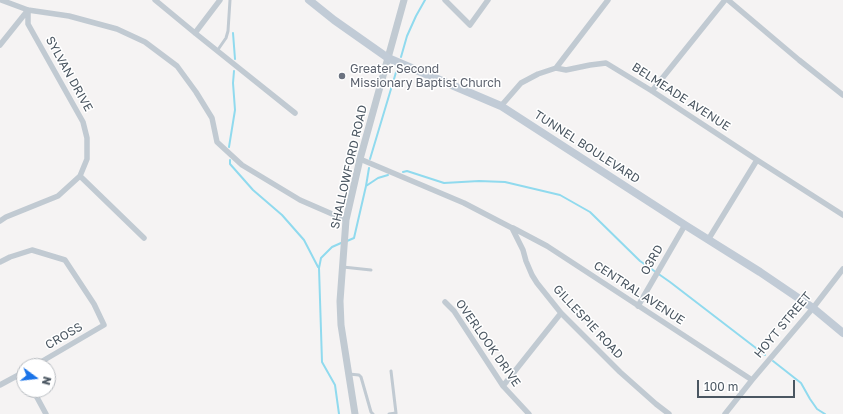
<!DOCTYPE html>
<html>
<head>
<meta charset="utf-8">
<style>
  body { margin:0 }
  #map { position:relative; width:843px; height:414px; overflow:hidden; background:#f5f3f3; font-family:"Golos Text",sans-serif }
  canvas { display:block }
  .north { position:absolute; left:16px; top:358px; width:40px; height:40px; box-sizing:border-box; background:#fff; border:1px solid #b7bbc0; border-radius:50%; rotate:105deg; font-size:11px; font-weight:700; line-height:16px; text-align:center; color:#4a5661 }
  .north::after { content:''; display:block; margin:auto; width:14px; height:18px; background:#1a73e8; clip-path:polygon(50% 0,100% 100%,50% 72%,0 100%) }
  .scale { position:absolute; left:697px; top:380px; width:98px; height:18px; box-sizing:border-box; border:2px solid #4a5661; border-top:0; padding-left:5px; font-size:12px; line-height:14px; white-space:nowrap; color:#4a5661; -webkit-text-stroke:3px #fff; paint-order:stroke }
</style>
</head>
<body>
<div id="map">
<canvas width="843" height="414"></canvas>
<div class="north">N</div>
<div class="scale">100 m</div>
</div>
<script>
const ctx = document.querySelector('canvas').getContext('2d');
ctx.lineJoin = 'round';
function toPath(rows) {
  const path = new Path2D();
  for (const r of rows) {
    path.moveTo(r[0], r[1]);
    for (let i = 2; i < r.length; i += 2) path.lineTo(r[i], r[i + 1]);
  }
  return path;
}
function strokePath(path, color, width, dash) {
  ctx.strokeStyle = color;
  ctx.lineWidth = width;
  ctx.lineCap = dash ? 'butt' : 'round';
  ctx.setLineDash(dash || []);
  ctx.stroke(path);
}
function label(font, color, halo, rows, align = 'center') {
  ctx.font = font + ' "Golos Text",sans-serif';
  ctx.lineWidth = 3;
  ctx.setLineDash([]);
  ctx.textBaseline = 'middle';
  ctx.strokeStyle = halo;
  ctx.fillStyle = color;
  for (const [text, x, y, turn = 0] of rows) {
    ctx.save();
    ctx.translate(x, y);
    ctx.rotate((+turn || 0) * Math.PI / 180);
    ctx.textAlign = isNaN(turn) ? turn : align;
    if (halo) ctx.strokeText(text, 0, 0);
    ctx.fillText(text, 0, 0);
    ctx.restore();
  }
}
const stream = toPath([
  [233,33,235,59],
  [401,57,407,36,416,16,425,0],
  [229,147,235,110,233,83,234,71],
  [370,159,397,69],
  [230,160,230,164,253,190,282,215,304,240,318,267],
  [403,172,407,171,444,183,479,181,505,182,560,195,590,212,640,261,670,282,765,355],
  [366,186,378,178,388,175],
  [347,241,354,238,366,186,369,168],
  [773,361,801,383,810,399,817,409,825,414],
  [339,414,335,385,322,362,319,268,321,258,332,247,341,243]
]);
const service = toPath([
  [217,51,226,38,228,31,230,0],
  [343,267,371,270],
  [391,371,396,413],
  [349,374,359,375,361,377,371,412,373,414],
  [389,414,396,413,396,414]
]);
const minor = toPath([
  [1,0,28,10,69,16,117,29,145,42,177,66,196,92,212,118,217,142,242,165,300,200,346,220],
  [155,0,195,33,295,113],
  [445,0,470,25,488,0],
  [728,0,799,60,843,95],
  [195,33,220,0],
  [0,45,28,10],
  [556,68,608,0],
  [652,91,725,0],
  [501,106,521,83,538,74,556,68,566,70,590,65,606,63,652,91,757,160,843,215],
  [360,159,464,203,512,228,523,250,526,261,532,275,537,283,561,313,620,372,656,404,669,414],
  [80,176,144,238],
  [0,221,6,217,58,196,80,176,87,159,87,138,83,122,28,24,28,10],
  [513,228,547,246,752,380],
  [708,240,757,160],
  [0,262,10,257,32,250,65,260,94,304,104,325,34,366],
  [445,302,454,311,503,386,529,414],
  [638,306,685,225],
  [0,385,24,372],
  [503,386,561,313],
  [33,390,46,414],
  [725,414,752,380,813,308,843,269]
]);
const tertiary = toPath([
  [355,414,341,325,340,301,346,220,360,159,404,0]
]);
const secondary = toPath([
  [309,0,334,20,388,58,501,106,685,225,760,272,813,308,843,333]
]);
const markers = [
  [342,76,4,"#6b7280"]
];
const worshipNames = [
  ["Greater Second",350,69],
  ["Missionary Baptist Church",350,83]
];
const streetNames = [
  ["SYLVAN DRIVE",69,74,61],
  ["BELMEADE AVENUE",681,97,33],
  ["TUNNEL BOULEVARD",587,147,33],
  ["SHALLOWFORD ROAD",349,167,-77],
  ["O3RD",652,260,-60],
  ["CENTRAL AVENUE",639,293,33],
  ["GILLESPIE ROAD",588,322,47],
  ["HOYT STREET",783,325,-50],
  ["CROSS",64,336,-30],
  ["OVERLOOK DRIVE",488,343,55]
];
strokePath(stream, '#90daee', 2);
strokePath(service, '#c1cad2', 3);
strokePath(minor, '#c1cad2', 5.5);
strokePath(tertiary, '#c1cad2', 7);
strokePath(secondary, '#c1cbd6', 8);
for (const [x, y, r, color] of markers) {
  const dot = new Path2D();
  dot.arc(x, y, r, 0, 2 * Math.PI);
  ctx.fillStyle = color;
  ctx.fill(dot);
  strokePath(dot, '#fff', 1.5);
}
label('12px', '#5b616d', '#fff', worshipNames, 'left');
label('12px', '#4a5661', '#fff', streetNames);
</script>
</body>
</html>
